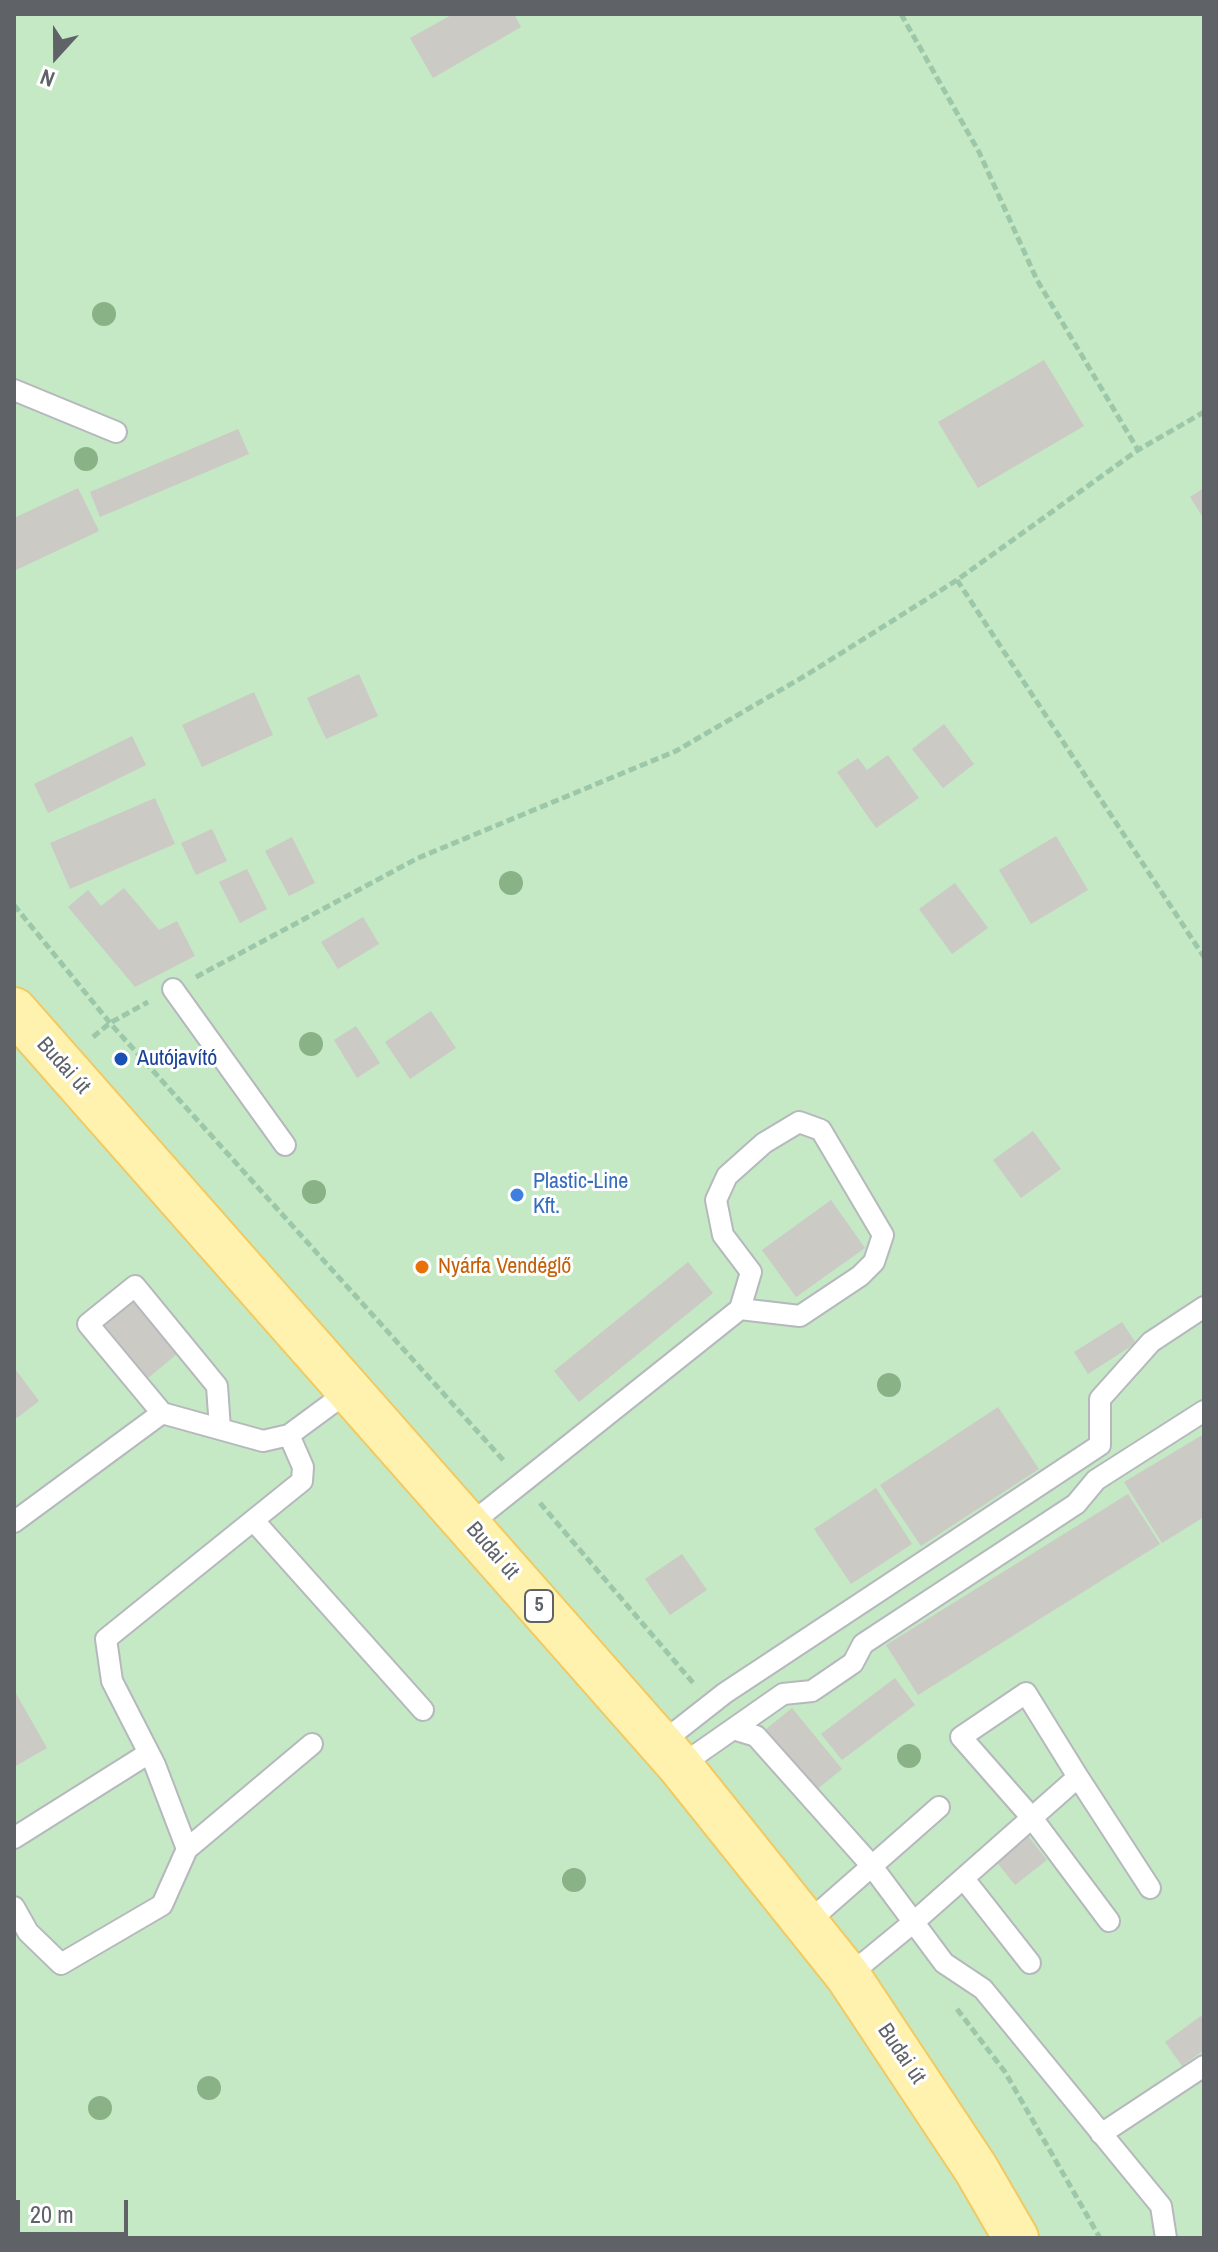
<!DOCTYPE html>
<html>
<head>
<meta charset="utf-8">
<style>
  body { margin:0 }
  #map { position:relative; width:1218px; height:2252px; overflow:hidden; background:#f1efe8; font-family:"Archivo Narrow",sans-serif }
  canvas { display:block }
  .frame { position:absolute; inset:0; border:16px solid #5f6368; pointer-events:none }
  .north { position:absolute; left:16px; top:16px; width:80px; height:80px; -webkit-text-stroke:6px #fff; paint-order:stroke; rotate:201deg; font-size:22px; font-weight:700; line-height:32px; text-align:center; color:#5f6368 }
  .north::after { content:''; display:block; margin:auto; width:28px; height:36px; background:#5f6368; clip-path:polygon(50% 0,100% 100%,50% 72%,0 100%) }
  .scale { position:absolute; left:16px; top:2200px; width:112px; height:36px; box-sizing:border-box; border:4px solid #5f6368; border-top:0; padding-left:10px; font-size:24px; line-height:28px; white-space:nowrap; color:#5f6368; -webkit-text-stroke:6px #fff; paint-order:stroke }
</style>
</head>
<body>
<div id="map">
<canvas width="1218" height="2252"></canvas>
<div class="frame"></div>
<div class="north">N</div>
<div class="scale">20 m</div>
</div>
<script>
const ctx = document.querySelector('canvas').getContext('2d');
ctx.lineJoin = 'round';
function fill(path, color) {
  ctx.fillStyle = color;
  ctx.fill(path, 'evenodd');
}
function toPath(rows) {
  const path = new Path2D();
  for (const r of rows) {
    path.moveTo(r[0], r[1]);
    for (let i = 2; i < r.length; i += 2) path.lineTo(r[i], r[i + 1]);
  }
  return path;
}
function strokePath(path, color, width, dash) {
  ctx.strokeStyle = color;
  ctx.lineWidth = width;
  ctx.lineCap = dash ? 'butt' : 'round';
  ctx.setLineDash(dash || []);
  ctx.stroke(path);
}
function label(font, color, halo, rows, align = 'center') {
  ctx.font = font + ' "Archivo Narrow",sans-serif';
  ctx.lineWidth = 6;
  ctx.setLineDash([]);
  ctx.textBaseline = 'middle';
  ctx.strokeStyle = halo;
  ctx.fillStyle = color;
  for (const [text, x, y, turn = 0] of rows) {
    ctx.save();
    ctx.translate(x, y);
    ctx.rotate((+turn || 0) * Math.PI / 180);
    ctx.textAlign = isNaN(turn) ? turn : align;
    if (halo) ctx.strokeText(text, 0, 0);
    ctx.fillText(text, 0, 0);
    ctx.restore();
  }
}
const green = toPath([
  [14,14,1204,14,1204,2238,14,2238]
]);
const building = toPath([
  [453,14,514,14,521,27,433,78,410,38],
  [1044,360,1084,426,978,488,938,422],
  [238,429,249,454,100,517,90,492],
  [78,488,99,531,14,571,14,518],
  [1204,488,1204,519,1190,497],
  [359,674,378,716,326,739,307,698],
  [254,692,273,735,202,767,182,725],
  [944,724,974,764,943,788,912,749],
  [132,736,146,765,48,813,34,784],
  [888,755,919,798,876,828,837,772,858,758,867,770],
  [155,798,175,844,70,889,50,843],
  [212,829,227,861,196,875,181,843],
  [1056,836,1088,890,1031,924,999,870],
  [292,837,315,883,289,896,265,851],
  [247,869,267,909,240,923,219,882],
  [955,883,988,928,952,954,919,909],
  [124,888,159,930,177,921,195,956,135,987,68,907,88,890,101,906],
  [363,917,379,944,338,969,321,942],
  [431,1011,456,1048,410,1079,385,1042],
  [356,1026,380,1063,357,1078,334,1040],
  [1033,1131,1061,1169,1021,1198,993,1160],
  [831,1200,865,1248,796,1297,762,1250],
  [688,1262,713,1293,579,1402,554,1371],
  [133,1298,178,1353,148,1378,103,1323],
  [1122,1322,1136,1343,1088,1374,1074,1352],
  [16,1370,39,1401,17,1418,14,1414],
  [998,1407,1039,1469,921,1546,880,1485],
  [1204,1434,1204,1517,1162,1543,1124,1482],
  [876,1488,912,1544,851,1584,814,1529],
  [1128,1494,1160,1544,918,1695,886,1645],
  [682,1554,707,1590,670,1615,645,1579],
  [895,1678,915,1705,842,1760,821,1734],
  [14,1690,47,1748,14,1767],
  [792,1708,842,1769,815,1791,765,1730],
  [1028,1836,1047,1860,1015,1885,996,1861],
  [1201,2016,1204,2020,1204,2050,1182,2066,1165,2042]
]);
const path = toPath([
  [901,14,979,152,1037,280,1138,450],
  [957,580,1204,957],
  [14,905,110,1023,505,1462],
  [196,977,418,858,676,751,808,674,957,580,1138,450,1204,412],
  [93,1037,110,1023,148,1002],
  [540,1503,694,1684],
  [957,2009,1005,2072,1100,2238]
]);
const lane = toPath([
  [14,390,116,432],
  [173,989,285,1145],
  [162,1413,88,1324,135,1286,217,1386,220,1429],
  [254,1521,423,1710],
  [14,1522,162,1413,263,1441,289,1435,350,1390],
  [469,1525,740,1309,751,1272,723,1235,716,1200,727,1176,764,1143,799,1122,821,1130,883,1235,874,1262,860,1276,800,1316,740,1309],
  [733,1729,756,1736,871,1865,944,1963,983,1989,1161,2206,1166,2238],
  [660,1744,725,1693,1100,1445,1100,1399,1151,1342,1204,1307],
  [680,1766,783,1694,812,1691,853,1663,863,1644,1076,1504,1096,1480,1204,1411],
  [1078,1777,1026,1693,961,1737,1032,1818,1109,1921],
  [14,1838,149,1753],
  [187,1849,312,1744],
  [964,1879,1030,1963],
  [14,1907,28,1932,61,1964,162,1905,187,1849,155,1765,112,1681,106,1639,302,1481,303,1467,289,1435],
  [807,1923,939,1807],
  [848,1976,915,1921,1078,1777,1150,1888],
  [1101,2134,1204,2066]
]);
const primary = toPath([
  [14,1010,680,1766,848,1976,976,2169,1016,2238]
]);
const trees = [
  [104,314],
  [86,459],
  [511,883],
  [311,1044],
  [314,1192],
  [889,1385],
  [909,1756],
  [574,1880],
  [209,2088],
  [100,2108]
];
const markers = [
  [121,1059,8,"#1a4fb4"],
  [517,1195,8,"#3f7fe0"],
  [422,1267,8,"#e8710a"]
];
const shields = [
  [539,1606,28]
];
const shieldNames = [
  ["5",539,1606]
];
const transitNames = [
  ["Autójavító",137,1059]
];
const streetNames = [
  ["Budai út",63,1066,48],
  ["Budai út",492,1551,49],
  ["Budai út",901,2054,56]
];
const shopNames = [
  ["Plastic-Line",533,1182],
  ["Kft.",533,1207]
];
const foodNames = [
  ["Nyárfa Vendéglő",438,1267]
];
fill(green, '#c5e8c5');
fill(building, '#cccac5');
strokePath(lane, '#b5b8bc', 24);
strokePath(primary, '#f2c960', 48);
strokePath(path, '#9cc7a9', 5, [8, 4]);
strokePath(lane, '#fff', 20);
strokePath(primary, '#fff2af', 44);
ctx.fillStyle = '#89b387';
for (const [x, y] of trees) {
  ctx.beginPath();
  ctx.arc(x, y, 12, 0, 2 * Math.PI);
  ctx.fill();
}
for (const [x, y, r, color] of markers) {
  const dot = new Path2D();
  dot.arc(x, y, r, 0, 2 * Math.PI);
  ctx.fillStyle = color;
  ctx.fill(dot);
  strokePath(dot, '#fff', 3);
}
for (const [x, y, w] of shields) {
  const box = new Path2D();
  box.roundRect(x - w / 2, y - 16, w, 32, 6);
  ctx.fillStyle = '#fff';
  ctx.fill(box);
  strokePath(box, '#5f6368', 2);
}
label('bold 20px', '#5f6368', null, shieldNames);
label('22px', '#164399', '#fff', transitNames, 'left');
label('22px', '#5f6368', '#fff', streetNames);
label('22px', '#366cbe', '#fff', shopNames, 'left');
label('22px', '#c56008', '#fff', foodNames, 'left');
</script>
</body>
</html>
